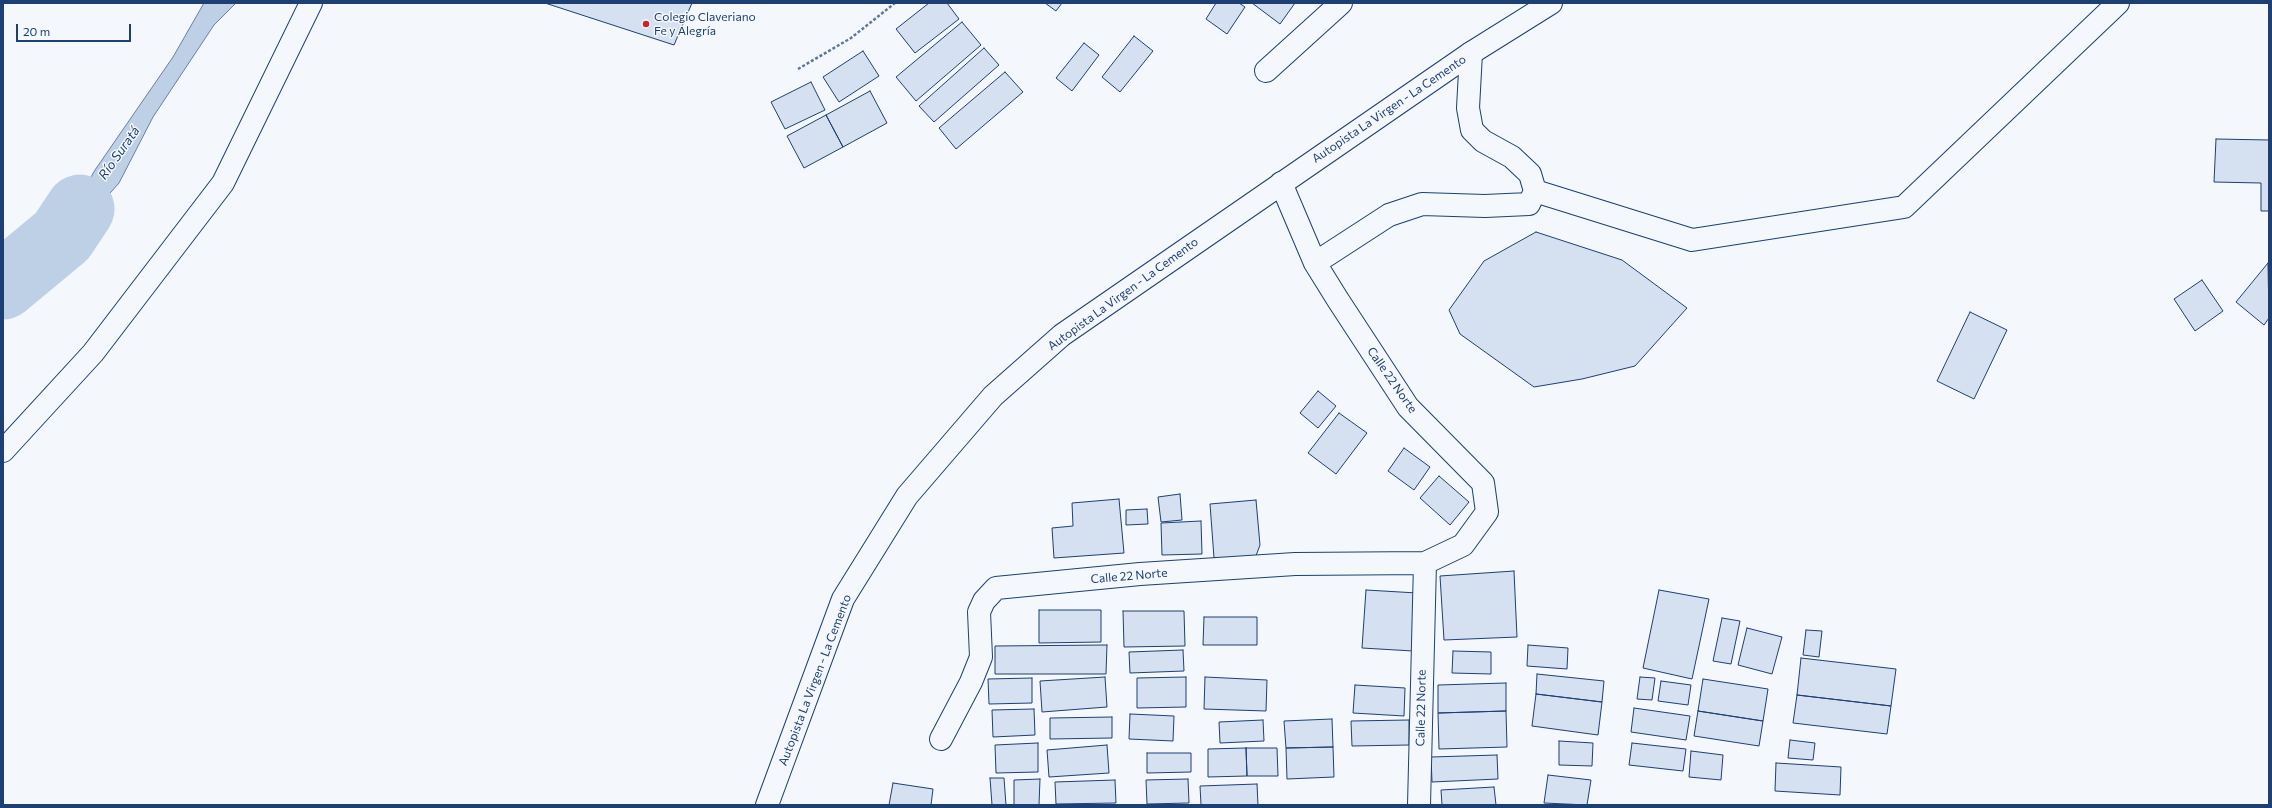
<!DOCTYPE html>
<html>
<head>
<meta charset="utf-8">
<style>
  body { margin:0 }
  #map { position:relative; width:2272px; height:808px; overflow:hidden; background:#f4f7fb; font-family:Commissioner,sans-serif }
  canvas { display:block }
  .frame { position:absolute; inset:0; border:4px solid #1d3f73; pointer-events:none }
  .scale { position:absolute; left:16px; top:24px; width:115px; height:18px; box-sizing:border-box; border:2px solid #1d3f73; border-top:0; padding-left:5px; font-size:12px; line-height:14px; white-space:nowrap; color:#1d3f73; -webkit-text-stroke:3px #f4f7fb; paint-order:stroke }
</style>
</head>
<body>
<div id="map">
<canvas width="2272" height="808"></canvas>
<div class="frame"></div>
<div class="scale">20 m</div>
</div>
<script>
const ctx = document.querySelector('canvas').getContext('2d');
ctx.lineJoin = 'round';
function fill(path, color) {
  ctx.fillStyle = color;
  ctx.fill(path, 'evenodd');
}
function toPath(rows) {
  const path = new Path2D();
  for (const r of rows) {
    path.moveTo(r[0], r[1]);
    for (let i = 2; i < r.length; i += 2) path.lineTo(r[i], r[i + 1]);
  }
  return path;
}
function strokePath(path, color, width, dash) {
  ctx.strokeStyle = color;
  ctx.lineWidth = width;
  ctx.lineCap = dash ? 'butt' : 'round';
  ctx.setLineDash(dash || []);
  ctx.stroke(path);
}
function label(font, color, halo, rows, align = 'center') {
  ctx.font = font + ' Commissioner,sans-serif';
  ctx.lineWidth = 3;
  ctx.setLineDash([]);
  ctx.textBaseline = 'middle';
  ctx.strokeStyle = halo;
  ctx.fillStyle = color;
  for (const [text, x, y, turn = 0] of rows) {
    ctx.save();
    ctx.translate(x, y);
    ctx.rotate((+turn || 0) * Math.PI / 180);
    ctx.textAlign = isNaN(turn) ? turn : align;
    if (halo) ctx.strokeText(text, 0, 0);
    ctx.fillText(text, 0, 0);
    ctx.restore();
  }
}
const water = toPath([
  [204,3,236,3,214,25,153,117,119,183,65,244,3,283,3,244,52,240,71,212,95,170,173,57,204,3]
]);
const river = toPath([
  [3,285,62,236,80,209]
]);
const building = toPath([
  [545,3,692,3,674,45,545,3],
  [929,3,947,3,959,19,915,53,896,29,929,3],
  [1045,3,1062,3,1056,11,1045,3],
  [1216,3,1239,3,1245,7,1227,34,1206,19,1216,3],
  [1252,3,1295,3,1280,24,1252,3],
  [962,22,981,45,916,101,896,77,962,22],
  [1134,36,1153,51,1120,92,1102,77,1134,36],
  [1084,43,1099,55,1072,91,1056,78,1084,43],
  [984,48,999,65,934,122,919,106,984,48],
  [863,51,879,76,839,102,823,77,863,51],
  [1005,72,1023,92,956,149,939,128,1005,72],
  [811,82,825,110,785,129,771,102,811,82],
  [870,91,887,123,843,147,826,115,870,91],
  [826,115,843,147,804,168,787,136,826,115],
  [2216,139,2269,140,2269,211,2261,211,2261,183,2214,182,2216,139],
  [1536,232,1622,260,1687,308,1635,366,1582,379,1534,387,1460,334,1449,310,1484,261,1536,232],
  [2268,263,2269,318,2264,325,2236,302,2268,263],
  [2202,280,2223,311,2195,331,2174,299,2202,280],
  [1970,312,2007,330,1974,399,1937,381,1970,312],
  [1318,391,1336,406,1318,428,1300,413,1318,391],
  [1339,413,1367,433,1336,474,1308,453,1339,413],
  [1404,448,1430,467,1414,490,1388,471,1404,448],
  [1439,476,1469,502,1450,525,1420,498,1439,476],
  [1180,494,1182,520,1161,522,1158,497,1180,494],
  [1119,499,1124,553,1054,558,1052,528,1073,526,1072,503,1119,499],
  [1256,500,1260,545,1254,561,1214,558,1210,504,1256,500],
  [1147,509,1148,524,1126,525,1126,510,1147,509],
  [1201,521,1202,554,1162,555,1161,523,1201,521],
  [1514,571,1517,637,1444,640,1440,576,1514,571],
  [1366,590,1417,593,1413,651,1362,648,1366,590],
  [1659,590,1709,599,1692,679,1643,668,1659,590],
  [1039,610,1101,610,1101,642,1039,643,1039,610],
  [1123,611,1184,611,1185,646,1124,647,1123,611],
  [1204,617,1257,617,1257,645,1203,645,1204,617],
  [1722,618,1740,621,1731,664,1713,661,1722,618],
  [1747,628,1782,637,1772,674,1738,665,1747,628],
  [1806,630,1822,631,1819,657,1803,655,1806,630],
  [1107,645,1106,674,995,674,995,646,1107,645],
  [1528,645,1568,648,1567,669,1527,666,1528,645],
  [1183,650,1184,671,1130,673,1129,652,1183,650],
  [1453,651,1491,652,1491,674,1452,673,1453,651],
  [1801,658,1896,669,1891,706,1797,695,1801,658],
  [1537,674,1604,681,1602,702,1536,694,1537,674],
  [1105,677,1107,707,1042,712,1040,681,1105,677],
  [1186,677,1186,707,1137,708,1137,678,1186,677],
  [1205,677,1267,680,1266,711,1204,709,1205,677],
  [1640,677,1655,678,1652,700,1637,699,1640,677],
  [1032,678,1032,703,989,704,988,679,1032,678],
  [1703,679,1768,689,1763,721,1698,711,1703,679],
  [1661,681,1691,685,1688,705,1658,701,1661,681],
  [1506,683,1506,711,1438,713,1438,685,1506,683],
  [1355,685,1405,688,1404,716,1353,713,1355,685],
  [1536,694,1602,702,1598,735,1532,726,1536,694],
  [1797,695,1891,706,1887,734,1793,723,1797,695],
  [1634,708,1690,716,1686,740,1631,732,1634,708],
  [1034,709,1035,735,993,737,992,710,1034,709],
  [1506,711,1507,747,1439,749,1438,713,1506,711],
  [1698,711,1763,721,1759,746,1694,736,1698,711],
  [1130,714,1174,716,1173,741,1129,739,1130,714],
  [1112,717,1112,738,1050,739,1050,718,1112,717],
  [1332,719,1333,747,1286,748,1284,721,1332,719],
  [1263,720,1264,741,1220,743,1219,722,1263,720],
  [1409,720,1409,745,1352,746,1351,721,1409,720],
  [1790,740,1815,743,1813,760,1788,758,1790,740],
  [1559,741,1593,743,1592,766,1559,765,1559,741],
  [1038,743,1038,772,996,773,995,745,1038,743],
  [1632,743,1686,749,1683,771,1629,765,1632,743],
  [1107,745,1109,773,1049,777,1047,750,1107,745],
  [1333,747,1334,777,1287,779,1286,748,1333,747],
  [1246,748,1277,748,1278,776,1247,776,1246,748],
  [1246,748,1247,776,1208,777,1208,749,1246,748],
  [1691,751,1723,755,1721,780,1689,777,1691,751],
  [1147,753,1191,753,1191,772,1147,773,1147,753],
  [1497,755,1498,779,1432,782,1431,757,1497,755],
  [1776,763,1841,767,1840,795,1775,791,1776,763],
  [1548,775,1591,780,1587,805,1544,803,1548,775],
  [990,778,1004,778,1006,805,992,805,990,778],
  [1040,779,1039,805,1014,805,1014,780,1040,779],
  [1188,779,1189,803,1147,804,1146,780,1188,779],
  [1115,780,1116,803,1056,804,1055,782,1115,780],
  [893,783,933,789,931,805,889,805,893,783],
  [1257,784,1258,805,1201,805,1200,786,1257,784],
  [1494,787,1496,805,1442,805,1441,790,1494,787]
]);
const path = toPath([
  [798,69,851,38,895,3]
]);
const minor = toPath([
  [1266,71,1341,3],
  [1535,191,1692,240,1904,207,2118,3],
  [1315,263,1389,215,1422,204,1485,206,1529,204,1535,191,1530,174,1512,157,1483,141,1472,130,1468,108,1471,53],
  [3,451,93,353,223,183,311,3],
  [941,739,971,682,981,657,979,612,984,601,996,588,1140,574,1295,564,1425,563,1463,545,1487,512,1483,483,1408,407,1338,300,1315,263,1281,183],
  [1419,805,1425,563]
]);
const major = toPath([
  [767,805,843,599,907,496,993,396,1062,335,1471,53,1551,3]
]);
const markers = [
  [646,24,4,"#c62828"]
];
const poiNames = [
  ["Colegio Claveriano",654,17],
  ["Fe y Alegría",654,31]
];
const streetNames = [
  ["Autopista La Virgen - La Cemento",1389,109,-34],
  ["Autopista La Virgen - La Cemento",1123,294,-36],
  ["Calle 22 Norte",1392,380,55],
  ["Calle 22 Norte",1129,576,-5],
  ["Autopista La Virgen - La Cemento",815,680,-69],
  ["Calle 22 Norte",1421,708,-89]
];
const waterNames = [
  ["Río Suratá",119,153,-55]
];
fill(water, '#bed0e5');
strokePath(water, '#687fa3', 1);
strokePath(river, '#bed0e5', 69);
fill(building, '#d5e0f0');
strokePath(building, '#1d3f73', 1);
strokePath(minor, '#1d3f73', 24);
strokePath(major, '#1d3f73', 24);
strokePath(path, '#5e769c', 2.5, [3, 2]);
strokePath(minor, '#f4f7fb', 22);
strokePath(major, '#f4f7fb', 22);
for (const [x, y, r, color] of markers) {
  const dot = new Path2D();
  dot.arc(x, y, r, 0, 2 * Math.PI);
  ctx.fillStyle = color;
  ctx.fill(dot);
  strokePath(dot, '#f4f7fb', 1.5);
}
label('12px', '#1d3f73', '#f4f7fb', poiNames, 'left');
label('12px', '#1d3f73', '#f4f7fb', streetNames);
label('italic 13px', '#1d3f73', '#f4f7fb', waterNames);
</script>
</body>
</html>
